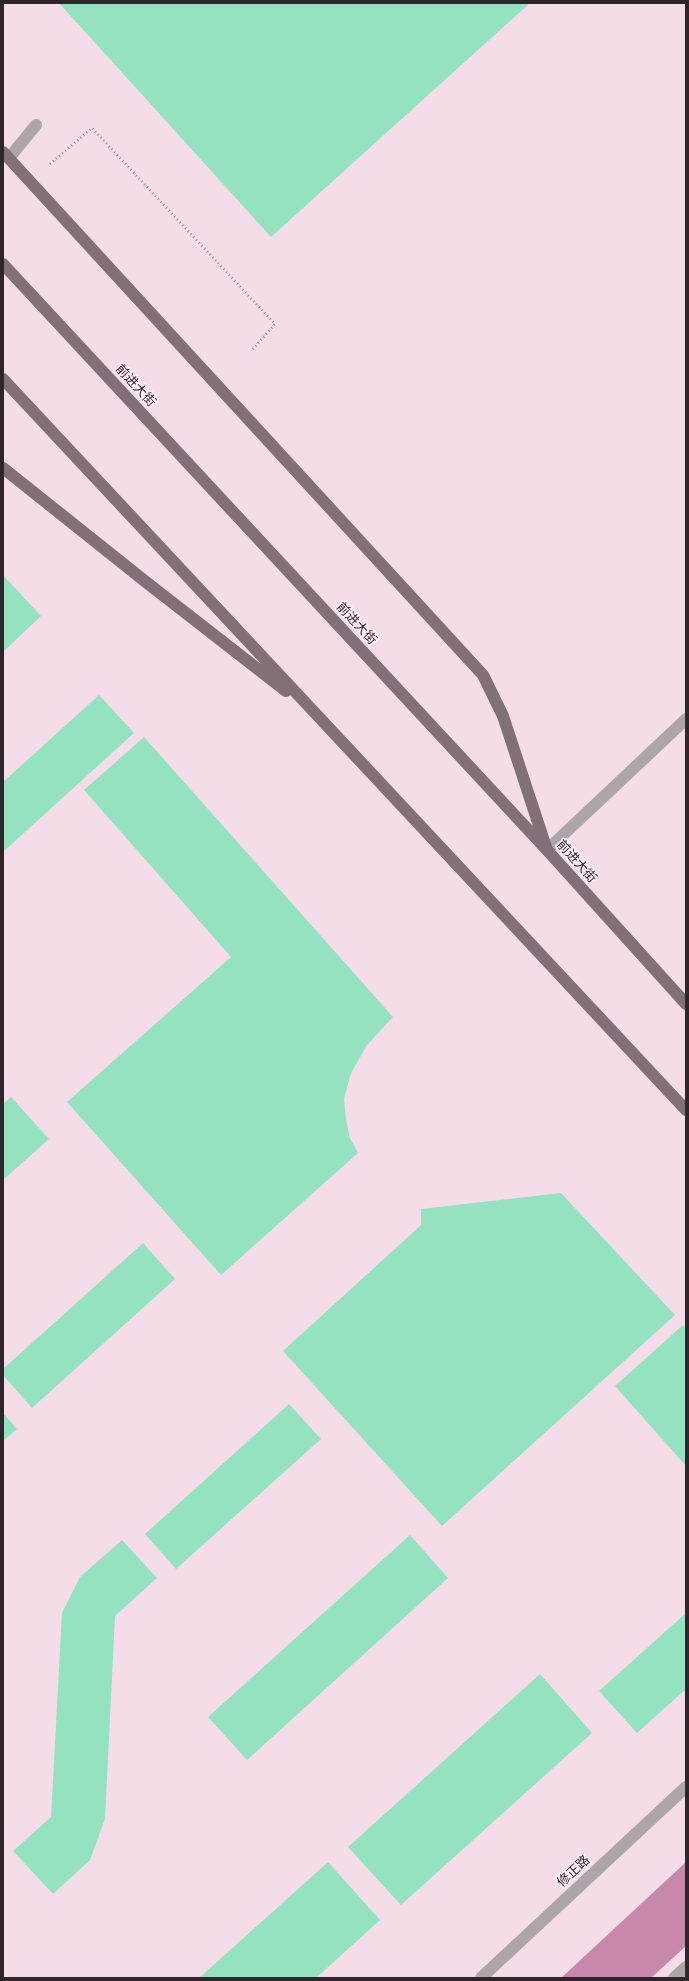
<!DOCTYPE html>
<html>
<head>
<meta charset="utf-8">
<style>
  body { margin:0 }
  #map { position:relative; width:689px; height:1981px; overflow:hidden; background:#f4dde9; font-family:"Nunito Sans",sans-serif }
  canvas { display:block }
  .frame { position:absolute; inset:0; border:4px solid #2e262a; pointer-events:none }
</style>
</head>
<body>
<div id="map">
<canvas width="689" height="1981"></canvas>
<div class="frame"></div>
</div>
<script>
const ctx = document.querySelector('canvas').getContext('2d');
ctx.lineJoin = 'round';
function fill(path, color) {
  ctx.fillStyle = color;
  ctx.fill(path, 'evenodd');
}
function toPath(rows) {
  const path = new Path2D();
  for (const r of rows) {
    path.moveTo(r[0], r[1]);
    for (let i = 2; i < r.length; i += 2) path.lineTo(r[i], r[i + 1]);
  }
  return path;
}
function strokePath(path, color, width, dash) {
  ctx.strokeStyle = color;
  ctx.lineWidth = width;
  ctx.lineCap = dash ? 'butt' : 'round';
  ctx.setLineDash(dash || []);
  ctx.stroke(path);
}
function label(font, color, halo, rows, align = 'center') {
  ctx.font = font + ' "Nunito Sans","Noto Sans SC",sans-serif';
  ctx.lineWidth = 3.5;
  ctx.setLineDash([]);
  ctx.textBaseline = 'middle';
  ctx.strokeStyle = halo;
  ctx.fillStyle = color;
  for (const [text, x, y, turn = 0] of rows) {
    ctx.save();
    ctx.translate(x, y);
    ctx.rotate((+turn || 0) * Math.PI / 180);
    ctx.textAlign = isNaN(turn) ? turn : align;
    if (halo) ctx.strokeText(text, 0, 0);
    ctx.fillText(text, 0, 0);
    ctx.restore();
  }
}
const forest = toPath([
  [686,1862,686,1946,651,1978,561,1978]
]);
const building = toPath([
  [59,3,530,3,271,237],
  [3,575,41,616,3,652],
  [99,695,134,733,3,852,3,782],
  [144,737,393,1017,367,1045,351,1073,344,1099,346,1120,350,1138,358,1153,221,1275,67,1102,231,957,84,790],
  [11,1097,49,1139,3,1180,3,1104],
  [561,1193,675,1315,442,1526,283,1351,421,1225,421,1209],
  [143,1243,175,1279,32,1408,3,1375,3,1369],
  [683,1325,686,1328,686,1466,615,1386],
  [289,1404,321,1439,176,1569,145,1534],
  [3,1413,17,1429,3,1441],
  [410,1535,448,1578,247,1760,208,1717],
  [122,1540,157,1578,115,1616,105,1819,90,1860,53,1894,13,1851,51,1817,62,1613,80,1577],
  [686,1613,686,1689,637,1733,599,1691],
  [540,1674,592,1733,401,1905,348,1847],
  [328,1862,380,1920,316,1978,199,1978]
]);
const path = toPath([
  [50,164,92,128,275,324,251,351]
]);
const minor = toPath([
  [9,158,36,125],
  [547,850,686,719],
  [481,1978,686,1787],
  [674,1978,686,1967]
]);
const major = toPath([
  [3,152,483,675,503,716,546,847],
  [3,264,547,850,686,1004],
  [3,379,686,1110],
  [3,468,146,582,286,691]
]);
const streetNames = [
  ["前进大街",135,386,47],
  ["前进大街",356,624,47],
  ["前进大街",576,862,48],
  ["修正路",574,1872,-43]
];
fill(forest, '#c788ab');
fill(building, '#95e2c0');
strokePath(path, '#93838b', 2.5, [1, 3]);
strokePath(minor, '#aea5aa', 12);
strokePath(major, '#817079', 12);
label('13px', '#2e262a', '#feecf5', streetNames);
</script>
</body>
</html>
